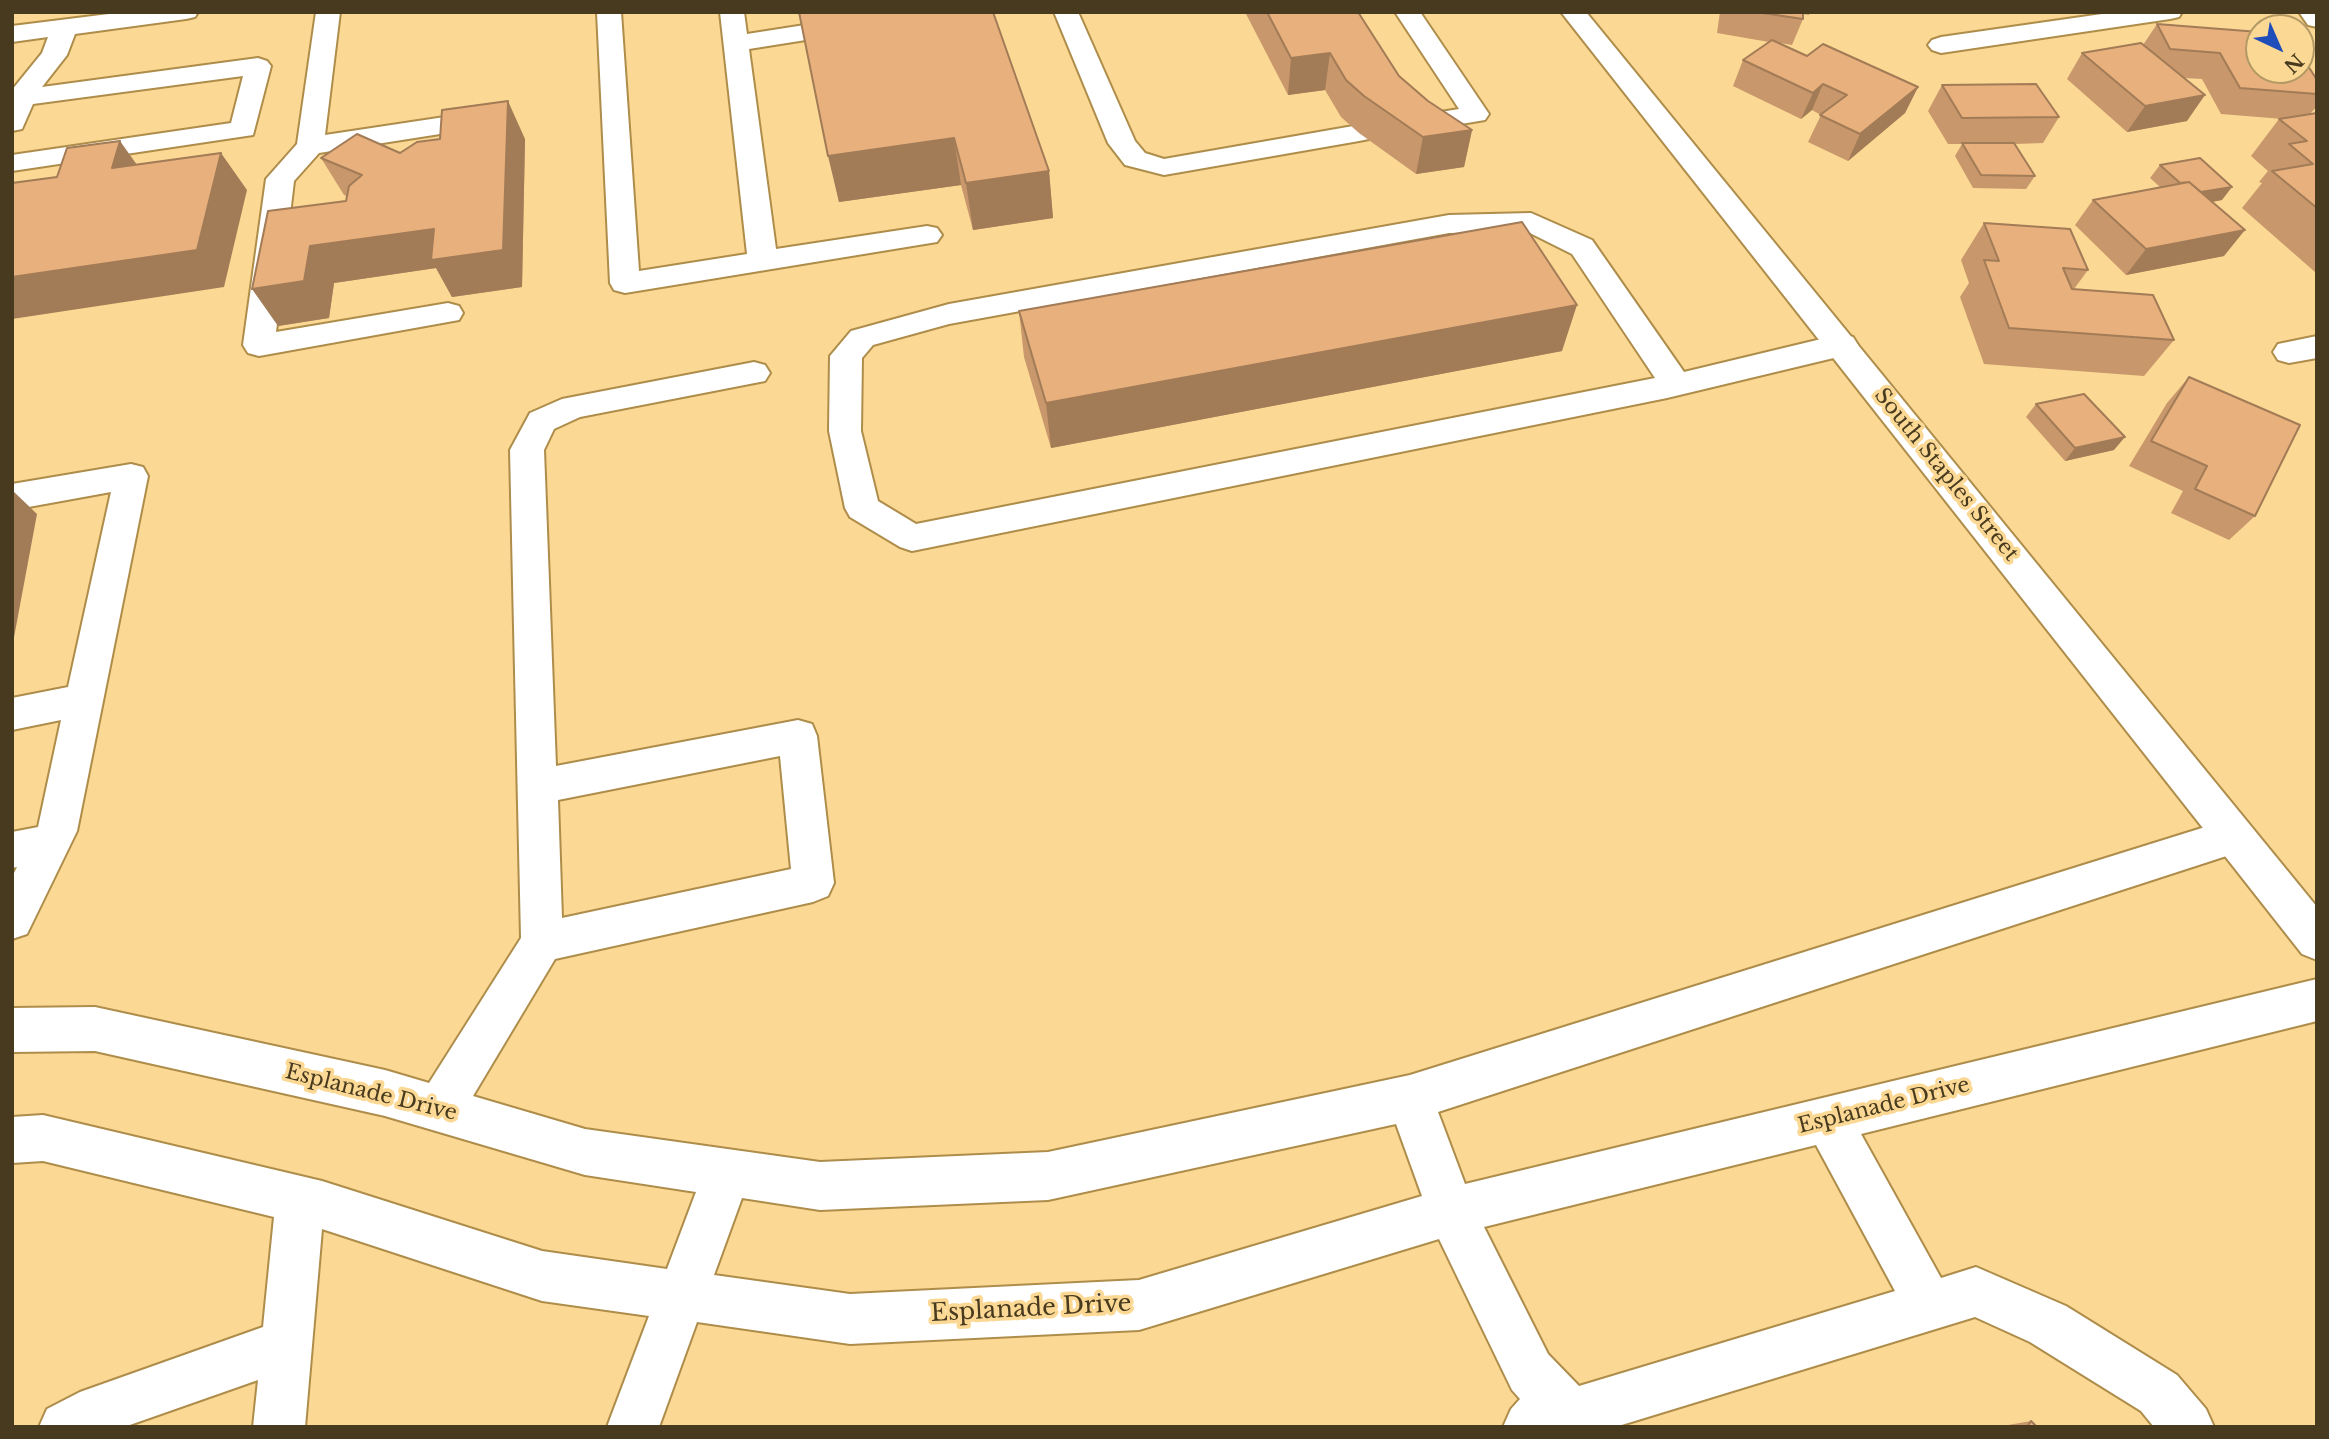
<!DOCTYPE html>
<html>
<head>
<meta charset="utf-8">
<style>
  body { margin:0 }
  #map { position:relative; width:2329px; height:1439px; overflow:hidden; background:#fbd894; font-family:"Libre Baskerville",serif }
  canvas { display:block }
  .frame { position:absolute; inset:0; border:14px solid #483a1e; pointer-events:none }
  .north { position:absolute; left:2245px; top:14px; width:70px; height:70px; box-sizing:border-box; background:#fbd894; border:2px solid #b39965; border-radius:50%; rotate:136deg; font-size:19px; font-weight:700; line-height:28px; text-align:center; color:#483a1e }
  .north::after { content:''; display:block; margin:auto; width:24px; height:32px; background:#1f4dba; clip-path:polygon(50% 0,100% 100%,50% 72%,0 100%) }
</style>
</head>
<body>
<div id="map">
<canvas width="2329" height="1439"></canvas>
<div class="frame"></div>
<div class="north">N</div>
</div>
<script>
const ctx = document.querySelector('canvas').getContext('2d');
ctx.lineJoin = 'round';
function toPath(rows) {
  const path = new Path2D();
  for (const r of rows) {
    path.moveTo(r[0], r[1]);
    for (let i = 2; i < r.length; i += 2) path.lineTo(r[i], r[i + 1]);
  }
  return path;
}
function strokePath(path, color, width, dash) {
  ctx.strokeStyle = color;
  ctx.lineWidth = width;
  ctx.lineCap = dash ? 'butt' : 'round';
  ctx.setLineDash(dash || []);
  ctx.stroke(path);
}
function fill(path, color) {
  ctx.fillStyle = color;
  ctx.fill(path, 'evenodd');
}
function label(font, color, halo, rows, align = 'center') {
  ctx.font = font + ' "Libre Baskerville",serif';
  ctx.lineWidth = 7;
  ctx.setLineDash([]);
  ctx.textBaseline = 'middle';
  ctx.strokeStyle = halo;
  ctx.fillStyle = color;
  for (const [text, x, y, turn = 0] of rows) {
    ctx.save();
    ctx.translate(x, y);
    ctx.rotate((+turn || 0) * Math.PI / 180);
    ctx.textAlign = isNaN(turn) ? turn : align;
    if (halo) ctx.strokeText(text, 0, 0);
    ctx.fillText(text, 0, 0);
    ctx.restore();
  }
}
const minor = toPath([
  [125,12,198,12,195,17,186,19,75,34,67,55,42,87,258,58,267,61,271,66,253,135,12,171,12,155,231,123,243,76,33,104,22,129,12,131,12,90,42,53,48,37,12,42,12,26,125,12],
  [316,12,340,12,325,135,491,110,500,112,504,118,500,124,491,126,319,153,294,181,276,332,448,303,459,306,463,313,459,320,259,356,248,353,243,345,266,179,297,144,316,12],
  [597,12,621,12,639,271,747,254,720,12,744,12,747,34,888,12,950,12,947,17,938,19,749,49,776,249,927,226,937,228,942,235,937,242,625,293,614,290,610,283,597,12],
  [1054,12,1078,12,1135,141,1145,153,1164,159,1359,125,1369,127,1373,133,1369,139,1359,141,1164,175,1125,165,1108,143,1054,12],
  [1395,12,1420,12,1489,114,1485,120,1407,133,1397,131,1394,125,1397,119,1459,109,1395,12],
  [2116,12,2182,12,2179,17,2170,19,1941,53,1932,50,1928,45,1932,40,1941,37,2116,12],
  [2299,12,2317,12,2317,27,2308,25,2299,12],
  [1531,213,1592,240,1684,372,1842,334,1853,337,1858,345,1853,353,1842,356,1667,398,912,551,900,547,850,517,845,508,829,431,830,356,851,331,949,304,1449,215,1531,213],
  [1526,231,1572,254,1655,378,916,524,878,501,861,431,862,358,873,345,949,324,1449,233,1526,231],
  [2317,336,2317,358,2289,363,2278,360,2273,352,2278,344,2317,336],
  [754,362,765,365,770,373,765,381,580,417,554,429,544,450,556,766,798,720,812,724,817,736,834,883,828,896,813,902,555,959,473,1096,585,1129,820,1162,1048,1152,1410,1075,2234,818,2248,823,2254,836,2248,849,1438,1112,1465,1184,2317,979,2317,1021,1861,1134,1941,1278,1976,1267,2066,1306,2177,1375,2206,1409,2214,1427,2154,1427,2141,1411,2030,1342,1975,1317,1615,1427,1503,1427,1511,1409,1520,1399,1512,1390,1439,1239,1139,1330,850,1344,697,1322,659,1427,607,1427,649,1316,542,1301,322,1229,305,1427,253,1427,258,1380,124,1427,39,1427,47,1409,80,1392,263,1327,274,1217,43,1161,12,1163,12,1117,43,1115,322,1181,542,1251,667,1269,696,1192,585,1175,385,1116,95,1051,12,1052,12,1008,95,1007,385,1070,429,1083,521,938,510,450,530,413,562,399,754,362],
  [780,756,791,869,562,918,558,800,780,756],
  [1396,1124,1422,1196,1139,1280,850,1294,714,1275,742,1198,820,1210,1048,1200,1396,1124],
  [1816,1145,1895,1291,1579,1386,1548,1354,1484,1227,1816,1145],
  [131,464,143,467,148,476,77,831,27,934,12,939,12,877,17,867,12,868,12,832,38,827,61,720,12,730,12,698,68,687,111,492,12,510,12,484,131,464]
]);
const major = toPath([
  [1561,12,1586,12,2317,907,2317,960,2302,954,1561,12]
]);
const wall = toPath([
  [799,12,1049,171,1053,218,973,230,961,185,839,202],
  [1245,12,1358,12,1399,76,1428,101,1472,130,1464,167,1416,174,1359,133,1341,117,1325,90,1288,95],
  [1720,12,1810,12,1809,15,1803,14,1803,19,1792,45,1780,43,1807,56,1918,87,1905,113,1848,161,1808,142,1821,115,1812,110,1801,119,1733,86,1743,60,1769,42,1717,33],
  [2157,24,2317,80,2317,106,2310,114,2317,113,2317,271,2315,272,2242,208,2262,183,2259,182,2268,171,2251,156,2279,119,2283,119,2221,114,2202,79,2184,78,2187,121,2127,132,2067,79,2082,53,2143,45],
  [1942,85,2059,117,2043,143,2015,144,2035,176,2026,189,1973,188,1955,156,1962,144,1948,144,1928,111],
  [525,139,522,287,452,297,436,268,334,283,329,318,278,326,346,201,347,196,344,195,321,158,400,153],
  [2160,165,2222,200,2212,202,2224,256,2126,275,2075,225,2093,200,2160,187,2150,178],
  [1984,223,2088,270,2074,289,2174,340,2144,376,1984,364,1960,297,1969,283,1961,260],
  [1019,311,1562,351,1051,448,1024,357],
  [2189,377,2255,516,2229,540,2171,513,2183,491,2129,466,2167,403],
  [2036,404,2114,450,2065,461,2026,417],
  [2031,1421,2037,1427,1997,1427]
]);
const shadedWall = toPath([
  [1330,53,1325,90,1288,95,1291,58],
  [1823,84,1812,110,1801,119,1813,93],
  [1918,87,1905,113,1848,161,1860,134],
  [2205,95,2187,121,2127,132,2145,106],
  [508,101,525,139,522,287,452,297,436,268,334,283,329,318,278,326,252,289,310,246,434,229],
  [1472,130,1464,167,1416,174,1423,137],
  [954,138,961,185,839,202,828,156],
  [120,141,147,179,112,168],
  [221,153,247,190,224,287,12,319,12,277],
  [1049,171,1053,218,973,230,966,183],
  [2232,187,2222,200,2181,207,2191,193],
  [2245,230,2224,256,2126,275,2146,249],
  [1577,305,1562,351,1051,448,1046,403],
  [2125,437,2114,450,2065,461,2075,448],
  [12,490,37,514,12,648]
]);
const building = toPath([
  [799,12,993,12,1049,171,966,183,954,138,828,156,799,12],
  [1267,12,1358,12,1399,76,1428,101,1472,130,1423,137,1364,96,1346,80,1330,53,1291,58,1267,12],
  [1756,12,1803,12,1803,19,1756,12],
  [2157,24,2259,32,2259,70,2301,70,2301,55,2317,80,2317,94,2240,88,2220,53,2170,49,2157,24],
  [1772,40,1807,56,1823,44,1918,87,1860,134,1820,115,1847,95,1823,84,1813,93,1743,60,1772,40],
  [2141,43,2205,95,2145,106,2082,53,2141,43],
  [2036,84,2059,117,1962,118,1942,85,2036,84],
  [508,101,503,250,431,260,434,229,310,246,304,281,252,289,268,211,346,201,349,186,362,175,321,158,357,134,400,153,417,142,440,139,442,110,508,101],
  [2317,113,2317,208,2272,171,2313,164,2289,144,2307,141,2279,119,2317,113],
  [120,141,112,168,221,153,197,250,12,277,12,183,57,177,67,148,120,141],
  [1962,143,2014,143,2035,176,1981,175,1962,143],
  [2200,158,2232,187,2201,192,2189,182,2180,183,2160,165,2200,158],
  [2189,182,2245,230,2146,249,2093,200,2189,182],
  [1522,222,1577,305,1046,403,1019,311,1522,222],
  [1984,223,2070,229,2088,270,2063,268,2072,289,2153,295,2174,340,2009,328,1984,260,1999,261,1984,223],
  [2189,377,2300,425,2255,516,2195,489,2207,466,2151,441,2189,377],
  [2084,394,2125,437,2075,448,2036,404,2084,394],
  [2031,1421,2037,1427,2027,1427,2031,1421]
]);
const streetNames = [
  ["South Staples Street",1946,475,51],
  ["Esplanade Drive",371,1093,14],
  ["Esplanade Drive",1884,1106,-14]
];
const nearStreetnames = [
  ["Esplanade Drive",1031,1309,-3]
];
strokePath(minor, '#ae8d4b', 4);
strokePath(major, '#ae8d4b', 4);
fill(minor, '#fff');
fill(major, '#fff');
fill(wall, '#c8976b');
fill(shadedWall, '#a27b57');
fill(building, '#e8b07c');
strokePath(building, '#a27b57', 2);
label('21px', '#483a1e', '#fbd894', streetNames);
label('24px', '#483a1e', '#fbd894', nearStreetnames);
</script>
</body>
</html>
